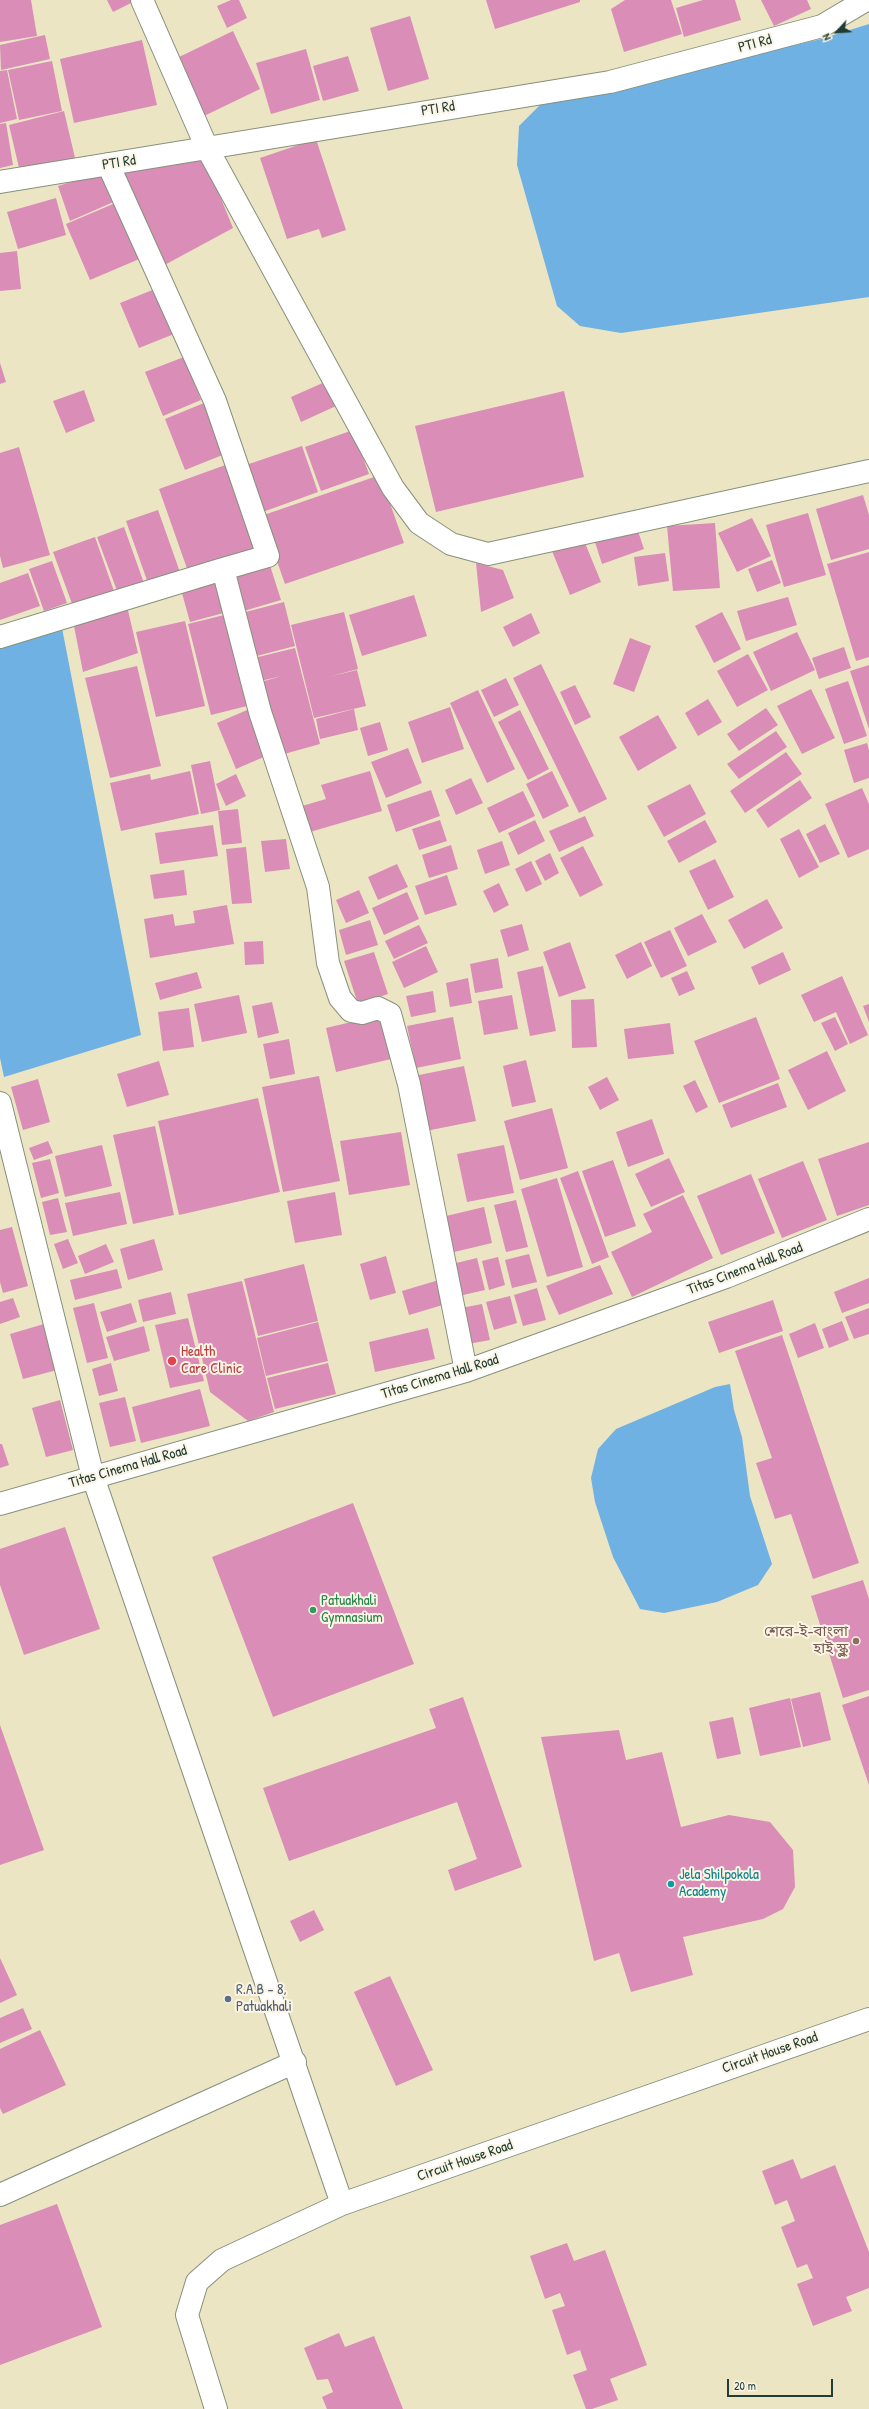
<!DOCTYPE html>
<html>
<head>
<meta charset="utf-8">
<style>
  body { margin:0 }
  #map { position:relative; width:869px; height:2409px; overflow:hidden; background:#ece5c4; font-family:"Patrick Hand",sans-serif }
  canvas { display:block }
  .north { position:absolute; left:817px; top:12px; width:40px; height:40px; -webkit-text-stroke:3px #fcf5e5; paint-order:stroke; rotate:244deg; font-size:11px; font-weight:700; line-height:16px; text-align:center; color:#1f3d34 }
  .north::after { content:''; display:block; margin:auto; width:14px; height:18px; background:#1f3d34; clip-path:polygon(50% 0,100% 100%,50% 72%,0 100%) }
  .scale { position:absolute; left:727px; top:2379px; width:106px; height:18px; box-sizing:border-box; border:2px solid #1f3d34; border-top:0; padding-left:5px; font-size:12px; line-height:14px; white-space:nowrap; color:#1f3d34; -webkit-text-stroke:3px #fcf5e5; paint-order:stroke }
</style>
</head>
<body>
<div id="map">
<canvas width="869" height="2409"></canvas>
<div class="north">N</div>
<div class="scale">20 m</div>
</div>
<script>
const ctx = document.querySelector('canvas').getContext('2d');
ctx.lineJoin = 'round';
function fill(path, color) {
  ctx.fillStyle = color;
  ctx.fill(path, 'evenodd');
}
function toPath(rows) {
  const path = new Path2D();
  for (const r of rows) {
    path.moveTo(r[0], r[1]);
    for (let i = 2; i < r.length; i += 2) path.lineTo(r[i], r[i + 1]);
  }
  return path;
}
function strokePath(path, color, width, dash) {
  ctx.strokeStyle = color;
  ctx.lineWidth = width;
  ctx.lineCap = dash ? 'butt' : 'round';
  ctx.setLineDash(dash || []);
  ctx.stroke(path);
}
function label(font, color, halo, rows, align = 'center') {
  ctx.font = font + ' "Patrick Hand","Noto Sans Bengali",sans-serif';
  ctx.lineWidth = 4;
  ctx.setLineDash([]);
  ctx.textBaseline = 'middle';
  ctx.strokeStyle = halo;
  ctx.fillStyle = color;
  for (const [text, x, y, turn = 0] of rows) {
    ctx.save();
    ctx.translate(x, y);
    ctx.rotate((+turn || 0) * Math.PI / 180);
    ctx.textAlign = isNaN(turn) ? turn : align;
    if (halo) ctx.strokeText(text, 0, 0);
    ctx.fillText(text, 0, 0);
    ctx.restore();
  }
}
const water = toPath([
  [869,24,869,297,621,333,580,326,557,306,517,165,519,126,542,103,821,39],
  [62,628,141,1035,4,1077,0,1058,0,648],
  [730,1384,734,1410,742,1437,750,1496,772,1564,758,1585,717,1602,664,1613,640,1609,613,1557,595,1502,591,1478,598,1449,616,1429,715,1387]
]);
const building = toPath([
  [0,0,31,0,37,36,0,42],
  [107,0,137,0,113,12],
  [231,0,239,0,247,18,227,28,217,6],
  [486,0,580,0,580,2,495,29],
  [625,0,671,0,682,34,624,52,611,9],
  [703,0,735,0,741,20,684,37,676,8],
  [761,0,807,0,811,9,774,26],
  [410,16,429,79,388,91,370,28],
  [233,31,260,89,204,116,177,58],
  [45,35,50,59,1,70,0,45],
  [142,40,157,105,74,123,60,59],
  [306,49,320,100,271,114,256,63],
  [348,56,359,91,323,101,313,66],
  [52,61,62,111,19,120,8,70],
  [7,70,17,119,0,123,0,71],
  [64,111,75,158,20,172,9,125],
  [6,123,13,165,0,168,0,124],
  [316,139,346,230,322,238,319,229,287,239,260,158],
  [204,157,233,228,159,268,114,168],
  [107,171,118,200,70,221,58,186],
  [56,198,66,235,18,249,7,212],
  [120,201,144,257,90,280,66,224],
  [17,251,21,289,0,291,0,253],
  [160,287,179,332,139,348,120,303],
  [184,357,201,400,163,416,145,372],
  [0,363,6,382,0,384],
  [325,382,336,406,301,422,291,397],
  [84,390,95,421,66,433,53,401],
  [564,391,584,477,436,512,415,426],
  [204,403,225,454,185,470,165,419],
  [353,430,369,474,321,491,305,447],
  [302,446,318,492,260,513,243,466],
  [19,447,50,555,3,568,0,556,0,453],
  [231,463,263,550,190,577,159,489],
  [380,475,404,543,285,584,261,516],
  [863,495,869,515,869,549,831,560,816,509],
  [158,510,181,575,149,586,126,521],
  [808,513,826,575,784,587,766,525],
  [752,518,771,556,737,572,718,533],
  [715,523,720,588,673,591,667,526],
  [636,525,644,549,602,564,594,539],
  [124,527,145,586,119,596,97,537],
  [95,537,115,594,74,609,53,552],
  [583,538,601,582,570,595,552,551],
  [869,552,869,657,856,661,827,564],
  [665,553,669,581,638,586,634,557],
  [267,556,281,600,237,613,224,570],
  [772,560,781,583,757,592,748,569],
  [52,561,67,603,44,611,29,569],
  [476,563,503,570,514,598,481,612],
  [28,573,40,606,0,620,0,583],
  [221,575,231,611,190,622,180,586],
  [414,595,427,636,362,656,349,615],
  [788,597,797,625,746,641,737,611],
  [126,602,138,653,83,672,73,621],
  [284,602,295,646,249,658,238,614],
  [344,612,358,669,328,677,357,670,366,706,314,718,291,625],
  [722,612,741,649,714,663,695,626],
  [232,613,255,704,211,715,188,624],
  [531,613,540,633,513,647,503,627],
  [185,621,205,706,156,717,136,632],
  [797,632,815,670,771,691,753,652],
  [630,638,651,646,634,692,613,684],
  [844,647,851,668,819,679,812,658],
  [295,648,320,744,277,756,257,683,282,676,256,682,250,659],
  [748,654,768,690,737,707,717,671],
  [541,664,607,799,579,813,513,678],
  [869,665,869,729,850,671],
  [137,666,161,766,110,778,85,678],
  [506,678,519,705,494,717,481,690],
  [848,681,867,736,844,744,825,689],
  [575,685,591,717,575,725,560,692],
  [811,689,835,738,802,754,777,706],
  [478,690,515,769,487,783,450,703],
  [708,699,722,722,698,736,685,713],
  [254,707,273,753,236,769,217,723],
  [450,707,464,749,422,763,408,722],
  [766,708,778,725,739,751,727,734],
  [354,709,358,730,320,739,316,719],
  [520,710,549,769,528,780,498,722],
  [658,715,677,748,638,771,619,737],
  [380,722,388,750,368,756,360,728],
  [776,731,787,747,739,779,727,764],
  [867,743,869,750,869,778,854,783,844,750],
  [408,748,422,783,386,798,371,762],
  [786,752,802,774,745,813,730,791],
  [210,761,220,810,201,814,191,765],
  [190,771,199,814,121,831,110,783,150,774,151,780],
  [370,771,382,811,310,832,302,806,326,799,321,785],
  [552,771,569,806,543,819,526,784],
  [236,774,246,796,226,806,216,784],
  [471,778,483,803,456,815,445,790],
  [800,780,812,798,768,828,756,810],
  [690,784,706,814,664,837,647,806],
  [862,788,869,804,869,849,848,858,825,804],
  [431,790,440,816,396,832,387,805],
  [523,791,535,816,499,833,487,808],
  [238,809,242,843,222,845,218,811],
  [585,816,594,836,559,852,549,831],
  [440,820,447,841,419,850,412,829],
  [535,820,545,841,518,855,508,833],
  [705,820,717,842,679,863,667,841],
  [825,824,840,854,820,863,806,834],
  [213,825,218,856,160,864,155,833],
  [799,829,819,867,799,878,780,839],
  [286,839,290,869,265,872,261,841],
  [502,841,510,865,485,874,477,850],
  [451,845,458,869,429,878,422,855],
  [583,846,603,885,580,897,560,858],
  [246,847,252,903,232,904,226,849],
  [550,853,559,873,545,881,535,861],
  [715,859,734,897,708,910,689,871],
  [531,861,542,884,526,892,515,869],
  [397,864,408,887,378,900,368,877],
  [184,870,187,895,154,899,150,875],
  [447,875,457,905,425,915,415,886],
  [499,883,509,905,494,913,483,891],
  [359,890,369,913,346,923,336,900],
  [407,892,419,919,384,935,372,908],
  [767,899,783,928,744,949,728,920],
  [227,905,234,944,150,958,144,919,173,914,175,926,195,923,193,911],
  [702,914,717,942,688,956,674,928],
  [370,920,378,945,346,955,339,930],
  [522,924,529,950,508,957,500,930],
  [419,925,428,943,394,959,385,941],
  [670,930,687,966,661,978,644,942],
  [263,941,264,964,245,965,244,942],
  [570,942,586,988,559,997,543,952],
  [641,942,652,966,627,979,615,955],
  [426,946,438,972,404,988,392,962],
  [374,952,388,994,358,1004,344,961],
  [783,952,791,970,759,985,751,967],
  [498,958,503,988,475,993,470,964],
  [543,966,556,1031,530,1036,517,972],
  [687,971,695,989,679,996,671,978],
  [197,972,202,988,160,1000,155,983],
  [842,976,868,1035,850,1044,836,1012,814,1022,801,995],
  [468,978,472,1003,450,1007,446,983],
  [433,991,436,1012,411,1017,406,996],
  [239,995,247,1033,202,1042,194,1004],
  [512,995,518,1029,484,1035,478,1001],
  [594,999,597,1047,572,1048,571,1000],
  [272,1002,279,1033,258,1038,252,1006],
  [869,1004,869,1022,863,1006],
  [189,1008,194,1047,163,1051,158,1012],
  [381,1015,391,1059,336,1072,326,1028],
  [453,1017,461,1059,416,1068,407,1026],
  [756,1017,780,1079,719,1103,694,1041],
  [835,1017,848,1044,835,1051,821,1023],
  [670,1023,674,1054,628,1059,624,1029],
  [289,1039,295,1074,270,1079,263,1044],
  [827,1051,846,1091,808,1110,788,1070],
  [526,1060,536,1102,512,1107,503,1066],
  [159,1061,169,1095,127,1107,117,1074],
  [464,1066,476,1121,426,1131,414,1076],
  [319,1076,340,1181,283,1192,262,1087],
  [607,1077,619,1100,600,1110,588,1087],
  [38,1079,50,1122,23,1130,11,1087],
  [695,1080,708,1107,696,1113,683,1086],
  [778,1083,787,1107,731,1128,722,1105],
  [258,1098,280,1192,179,1215,158,1121],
  [552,1108,568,1168,520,1180,504,1121],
  [652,1119,664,1154,628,1167,616,1132],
  [155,1126,174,1215,133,1224,113,1135],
  [401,1132,410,1185,349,1195,340,1141],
  [48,1141,53,1153,34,1160,29,1148],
  [869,1142,869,1205,837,1216,818,1159],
  [102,1145,112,1186,65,1197,55,1156],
  [504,1145,514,1193,467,1202,457,1154],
  [669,1158,685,1192,651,1207,635,1174],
  [50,1159,59,1193,41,1198,32,1163],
  [613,1160,636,1226,605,1237,582,1171],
  [803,1161,827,1220,782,1238,758,1179],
  [578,1171,609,1257,592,1264,560,1178],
  [751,1174,775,1233,721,1255,697,1196],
  [557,1178,583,1267,547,1277,521,1189],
  [120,1192,127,1224,73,1236,65,1203],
  [335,1192,342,1235,295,1243,287,1201],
  [683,1195,713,1258,632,1297,611,1252,652,1232,643,1214],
  [58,1198,67,1232,50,1235,42,1202],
  [516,1200,528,1247,506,1252,494,1205],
  [484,1207,492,1243,450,1253,442,1217],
  [12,1227,28,1286,3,1293,0,1282,0,1230],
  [68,1239,78,1263,63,1269,54,1244],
  [154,1239,163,1270,128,1280,120,1249],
  [106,1244,114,1262,85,1274,78,1256],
  [529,1254,537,1282,512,1288,505,1260],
  [386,1256,396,1293,370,1300,360,1264],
  [498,1257,505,1285,489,1290,482,1261],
  [477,1258,485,1290,459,1296,452,1264],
  [304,1264,318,1321,258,1336,244,1279],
  [600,1265,613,1294,559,1315,546,1286],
  [117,1269,122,1288,75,1300,70,1280],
  [869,1278,869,1303,842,1313,834,1292],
  [439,1280,446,1304,409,1315,402,1291],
  [242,1281,274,1412,248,1421,210,1392,187,1294],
  [537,1288,546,1320,523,1326,514,1295],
  [171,1292,176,1314,143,1322,138,1300],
  [510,1296,517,1323,494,1330,486,1302],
  [13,1298,20,1317,0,1324,0,1302],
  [773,1300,783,1331,719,1353,708,1322],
  [94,1303,108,1358,87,1363,73,1308],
  [131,1303,137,1322,107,1332,100,1312],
  [482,1304,490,1340,468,1344,461,1308],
  [869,1308,869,1334,854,1339,845,1317],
  [188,1318,204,1381,170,1388,155,1325],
  [842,1321,849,1340,829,1348,822,1329],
  [318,1322,328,1361,266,1376,257,1338],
  [815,1323,824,1348,798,1358,789,1334],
  [44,1324,57,1370,23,1379,10,1334],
  [144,1326,150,1351,114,1361,106,1337],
  [428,1328,435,1359,375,1372,369,1342],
  [782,1335,859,1563,813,1579,791,1514,775,1519,756,1463,772,1458,735,1351],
  [111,1363,118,1391,99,1396,92,1369],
  [328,1363,336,1394,275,1409,267,1378],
  [200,1389,210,1426,141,1443,132,1407],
  [125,1397,136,1441,110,1447,99,1403],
  [60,1400,73,1450,46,1457,32,1408],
  [0,1444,2,1444,9,1465,0,1468],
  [353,1503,414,1664,273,1717,212,1557],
  [65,1527,100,1629,24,1655,0,1585,0,1549],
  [863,1580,869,1599,869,1690,843,1698,811,1596],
  [820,1692,831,1740,803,1747,791,1699],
  [869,1696,869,1785,842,1705],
  [463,1697,522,1867,455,1891,448,1870,477,1859,457,1802,289,1861,263,1788,436,1728,429,1709],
  [790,1698,801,1747,760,1756,749,1708],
  [733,1717,741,1754,717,1759,709,1722],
  [0,1725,44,1850,0,1865],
  [619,1730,626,1760,662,1752,681,1827,729,1815,770,1822,793,1850,795,1887,783,1909,763,1919,683,1937,693,1975,631,1992,619,1953,594,1961,541,1737],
  [314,1910,324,1930,300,1942,290,1921],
  [0,1958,17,1995,0,2003],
  [390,1976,433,2070,396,2086,354,1992],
  [23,2008,32,2029,0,2043,0,2018],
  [40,2030,66,2085,3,2114,0,2108,0,2049],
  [793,2159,801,2179,835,2165,869,2252,869,2288,846,2297,852,2311,813,2326,797,2284,813,2278,807,2264,797,2268,781,2227,795,2221,787,2200,775,2205,762,2171],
  [57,2204,102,2327,0,2365,0,2225],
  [567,2243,574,2261,605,2250,647,2365,610,2379,618,2400,592,2409,586,2409,573,2375,587,2370,580,2350,567,2355,552,2310,565,2306,560,2293,545,2299,530,2256],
  [339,2333,345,2347,374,2336,403,2409,327,2409,322,2397,333,2392,328,2379,317,2380,304,2348]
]);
const minor = toPath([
  [142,0,207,148,393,488,419,523,451,544,488,554,869,471],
  [108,164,215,401,268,556,223,569,260,712,318,887,328,963,340,998,351,1011,362,1013,378,1008,390,1014,409,1084,466,1371],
  [0,182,610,82,822,26,866,0],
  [0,637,223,569],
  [0,1103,93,1477,342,2204],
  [0,1504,466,1371,726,1277,869,1219],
  [0,2195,295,2062],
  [216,2409,187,2315,197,2282,222,2260,342,2204,869,2019]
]);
const markers = [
  [172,1361,5,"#e0444e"],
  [313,1610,4,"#2e9e5b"],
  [856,1641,4,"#8d6e63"],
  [671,1884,4,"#0f9aa8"],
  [228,1999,4,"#5c6f8a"]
];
const streetNames = [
  ["PTI Rd",755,44,-15],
  ["PTI Rd",438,109,-9],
  ["PTI Rd",119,163,-9],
  ["Titas Cinema Hall Road",745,1269,-21],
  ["Titas Cinema Hall Road",440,1377,-17],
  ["Titas Cinema Hall Road",128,1467,-16],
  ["Circuit House Road",770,2053,-19],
  ["Circuit House Road",465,2161,-19]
];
const healthNames = [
  ["Health",181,1352],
  ["Care Clinic",181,1369]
];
const leisureNames = [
  ["Patuakhali",321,1601],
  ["Gymnasium",321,1618]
];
const educationNames = [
  ["শেরে-ই-বাংলা",848,1632],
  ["হাই স্কুল",848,1649]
];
const cultureNames = [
  ["Jela Shilpokola",679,1875],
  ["Academy",679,1892]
];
const serviceNames = [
  ["R.A.B - 8,",236,1990],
  ["Patuakhali",236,2007]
];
fill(water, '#6fb1e3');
fill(building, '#d98db7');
strokePath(minor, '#86917c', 24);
strokePath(minor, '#fff', 22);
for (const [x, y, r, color] of markers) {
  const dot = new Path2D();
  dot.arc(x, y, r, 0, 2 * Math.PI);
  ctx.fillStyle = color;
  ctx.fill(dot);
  strokePath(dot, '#fcf5e5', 1.5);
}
label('15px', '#1f3d34', '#fcf5e5', streetNames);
label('15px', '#be3a42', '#fcf5e5', healthNames, 'left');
label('15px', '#27864d', '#fcf5e5', leisureNames, 'left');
label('15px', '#785e54', '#fcf5e5', educationNames, 'right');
label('15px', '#0d838f', '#fcf5e5', cultureNames, 'left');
label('15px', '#4e5e75', '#fcf5e5', serviceNames, 'left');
</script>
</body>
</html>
